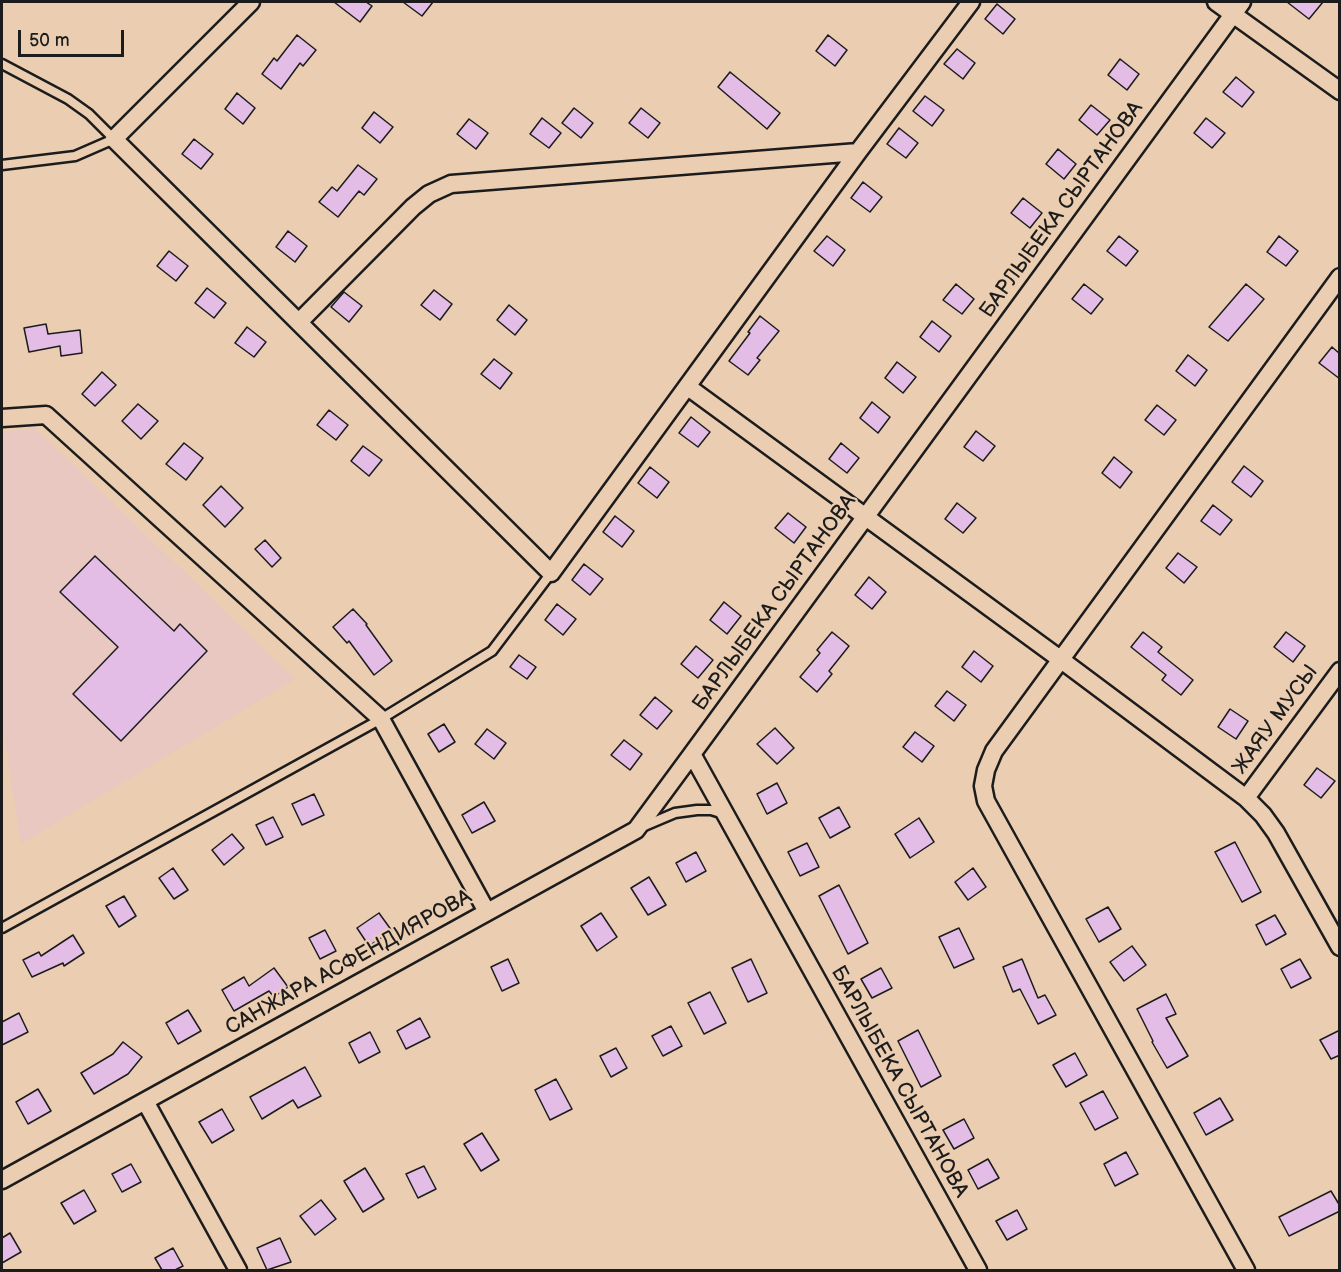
<!DOCTYPE html>
<html>
<head>
<meta charset="utf-8">
<style>
  body { margin:0 }
  #map { position:relative; width:1341px; height:1272px; overflow:hidden; background:#ebcdb1; font-family:"Balsamiq Sans",sans-serif }
  canvas { display:block }
  .frame { position:absolute; inset:0; border:3px solid #1c1c1c; pointer-events:none }
  .scale { position:absolute; left:18px; top:30px; width:106px; height:27px; box-sizing:border-box; border:3px solid #1c1c1c; border-top:0; padding-left:8px; font-size:18px; line-height:21px; white-space:nowrap; color:#1c1c1c; -webkit-text-stroke:4px #ebcdb1; paint-order:stroke }
</style>
</head>
<body>
<div id="map">
<canvas width="1341" height="1272"></canvas>
<div class="frame"></div>
<div class="scale">50 m</div>
</div>
<script>
const ctx = document.querySelector('canvas').getContext('2d');
ctx.lineJoin = 'round';
function fill(path, color) {
  ctx.fillStyle = color;
  ctx.fill(path, 'evenodd');
}
function toPath(rows) {
  const path = new Path2D();
  for (const r of rows) {
    path.moveTo(r[0], r[1]);
    for (let i = 2; i < r.length; i += 2) path.lineTo(r[i], r[i + 1]);
  }
  return path;
}
function strokePath(path, color, width, dash) {
  ctx.strokeStyle = color;
  ctx.lineWidth = width;
  ctx.lineCap = dash ? 'butt' : 'round';
  ctx.setLineDash(dash || []);
  ctx.stroke(path);
}
function label(font, color, halo, rows, align = 'center') {
  ctx.font = font + ' "Balsamiq Sans",sans-serif';
  ctx.lineWidth = 4.5;
  ctx.setLineDash([]);
  ctx.textBaseline = 'middle';
  ctx.strokeStyle = halo;
  ctx.fillStyle = color;
  for (const [text, x, y, turn = 0] of rows) {
    ctx.save();
    ctx.translate(x, y);
    ctx.rotate((+turn || 0) * Math.PI / 180);
    ctx.textAlign = isNaN(turn) ? turn : align;
    if (halo) ctx.strokeText(text, 0, 0);
    ctx.fillText(text, 0, 0);
    ctx.restore();
  }
}
const built = toPath([
  [35,428,295,679,21,844,2,723,2,432]
]);
const building = toPath([
  [334,2,366,2,372,6,360,22,334,2],
  [403,2,433,2,422,16,403,2],
  [1287,2,1323,2,1309,19,1287,2],
  [997,4,1015,19,1003,34,985,19,997,4],
  [297,35,316,50,303,66,300,63,281,89,262,74,274,58,277,61,297,35],
  [828,35,847,50,835,66,816,51,828,35],
  [957,49,975,63,963,79,944,64,957,49],
  [1120,59,1139,74,1127,90,1108,75,1120,59],
  [730,72,780,113,767,129,718,87,730,72],
  [1236,77,1254,92,1242,107,1223,92,1236,77],
  [237,93,255,108,243,124,225,109,237,93],
  [925,96,944,110,932,126,913,111,925,96],
  [1091,105,1110,120,1097,135,1079,120,1091,105],
  [574,108,593,123,581,138,562,123,574,108],
  [641,108,660,123,648,138,629,123,641,108],
  [374,112,393,127,380,143,362,128,374,112],
  [542,118,561,133,549,148,530,134,542,118],
  [1206,118,1225,133,1212,148,1194,133,1206,118],
  [469,119,488,133,476,149,457,134,469,119],
  [899,128,918,143,906,158,887,144,899,128],
  [194,139,213,154,201,169,182,154,194,139],
  [1058,149,1076,164,1064,179,1046,164,1058,149],
  [358,165,377,179,364,195,359,191,338,217,319,202,332,187,337,191,358,165],
  [863,182,882,197,870,212,851,198,863,182],
  [1023,198,1042,213,1030,228,1011,213,1023,198],
  [288,231,307,246,295,262,276,247,288,231],
  [827,236,845,250,833,266,814,251,827,236],
  [1119,236,1138,251,1126,266,1107,251,1119,236],
  [1279,236,1298,251,1286,266,1267,252,1279,236],
  [169,251,188,266,176,281,157,266,169,251],
  [956,284,974,299,962,314,943,300,956,284],
  [1084,284,1103,299,1091,314,1072,299,1084,284],
  [1246,284,1264,299,1228,341,1209,327,1246,284],
  [207,288,226,303,214,318,195,303,207,288],
  [434,290,452,304,440,320,421,305,434,290],
  [344,292,362,306,349,322,331,307,344,292],
  [509,305,527,320,515,335,497,320,509,305],
  [760,316,779,331,757,358,760,360,748,375,729,361,750,333,748,332,760,316],
  [932,321,951,336,939,352,920,337,932,321],
  [46,324,48,334,80,330,82,353,61,356,60,346,29,352,24,328,46,324],
  [247,327,266,342,254,357,235,343,247,327],
  [1332,347,1340,354,1340,379,1319,363,1332,347],
  [1188,355,1207,370,1195,386,1176,371,1188,355],
  [494,359,512,373,500,389,481,374,494,359],
  [897,362,916,377,903,393,885,378,897,362],
  [102,372,116,385,95,406,82,394,102,372],
  [872,402,890,417,878,433,860,418,872,402],
  [138,404,158,421,141,439,122,421,138,404],
  [1157,405,1176,420,1164,435,1145,420,1157,405],
  [329,410,348,425,336,440,317,425,329,410],
  [691,417,710,432,698,447,679,433,691,417],
  [976,431,995,446,983,461,964,447,976,431],
  [184,443,203,458,186,480,166,464,184,443],
  [841,443,859,458,847,473,829,459,841,443],
  [363,446,382,460,369,476,351,461,363,446],
  [1114,457,1132,472,1120,488,1102,473,1114,457],
  [1244,466,1263,481,1251,497,1232,482,1244,466],
  [650,467,669,482,657,498,638,483,650,467],
  [221,486,243,508,225,527,203,505,221,486],
  [957,503,976,518,963,533,945,519,957,503],
  [1213,505,1232,520,1220,535,1201,521,1213,505],
  [788,513,806,527,794,543,775,528,788,513],
  [615,516,634,531,622,547,603,532,615,516],
  [265,540,281,558,272,567,255,549,265,540],
  [1178,553,1197,567,1184,583,1166,568,1178,553],
  [95,556,174,631,180,624,207,651,121,741,73,694,118,647,60,592,95,556],
  [584,564,603,579,590,595,572,580,584,564],
  [869,577,886,592,872,609,855,595,869,577],
  [724,602,741,616,727,634,710,620,724,602],
  [557,604,576,619,563,635,545,620,557,604],
  [353,609,367,624,366,625,392,661,374,675,349,641,347,643,333,627,353,609],
  [832,632,849,646,829,671,832,674,817,692,800,677,820,653,817,650,832,632],
  [1143,632,1162,647,1158,652,1193,680,1181,695,1162,680,1166,675,1131,647,1143,632],
  [1286,632,1305,646,1293,662,1274,647,1286,632],
  [696,646,713,660,698,678,681,664,696,646],
  [974,651,993,666,981,682,962,667,974,651],
  [519,655,536,667,527,679,510,667,519,655],
  [947,691,966,705,954,721,935,706,947,691],
  [655,697,672,711,657,729,640,715,655,697],
  [1230,709,1248,721,1236,739,1218,727,1230,709],
  [444,724,455,742,439,752,428,734,444,724],
  [775,728,794,748,777,764,757,744,775,728],
  [487,729,506,743,494,759,475,744,487,729],
  [915,732,934,746,922,762,903,747,915,732],
  [624,740,642,754,630,770,611,755,624,740],
  [1317,768,1335,781,1321,798,1304,785,1317,768],
  [777,783,787,803,767,814,757,794,777,783],
  [314,794,324,815,302,825,292,804,314,794],
  [484,802,495,821,472,833,462,815,484,802],
  [839,807,850,827,830,838,819,818,839,807],
  [273,817,283,837,266,845,256,825,273,817],
  [919,818,934,842,910,858,895,834,919,818],
  [232,834,244,848,224,865,212,850,232,834],
  [1235,842,1261,892,1242,902,1215,852,1235,842],
  [807,843,819,867,800,876,788,852,807,843],
  [696,852,706,871,686,882,676,863,696,852],
  [173,868,188,890,174,899,159,878,173,868],
  [973,868,986,887,968,900,955,882,973,868],
  [649,877,666,905,648,915,631,888,649,877],
  [839,885,868,943,848,954,819,896,839,885],
  [124,896,136,916,119,927,106,906,124,896],
  [1108,907,1121,929,1099,942,1086,919,1108,907],
  [379,913,392,931,369,946,357,928,379,913],
  [601,913,617,937,597,951,581,926,601,913],
  [1275,915,1286,934,1266,945,1256,925,1275,915],
  [959,928,974,959,954,968,939,937,959,928],
  [325,930,336,951,320,959,309,938,325,930],
  [73,935,84,953,64,966,63,963,32,977,23,960,39,952,41,956,73,935],
  [1132,946,1146,965,1124,981,1110,962,1132,946],
  [508,959,519,983,502,991,491,967,508,959],
  [751,959,767,993,748,1002,732,968,751,959],
  [1022,959,1038,998,1045,995,1056,1015,1038,1024,1020,989,1013,992,1003,967,1022,959],
  [1300,959,1311,978,1291,988,1281,969,1300,959],
  [274,968,288,987,274,997,269,991,234,1011,222,990,244,977,249,986,274,968],
  [881,968,892,988,872,998,861,979,881,968],
  [710,992,726,1023,704,1034,688,1003,710,992],
  [1166,994,1176,1014,1166,1018,1188,1056,1167,1068,1152,1042,1153,1041,1137,1009,1166,994],
  [188,1010,201,1031,178,1044,166,1023,188,1010],
  [19,1013,28,1032,2,1045,2,1022,19,1013],
  [420,1018,430,1037,406,1049,397,1031,420,1018],
  [671,1026,682,1046,663,1056,652,1036,671,1026],
  [918,1030,941,1076,921,1087,898,1041,918,1030],
  [1340,1030,1340,1055,1331,1059,1320,1040,1340,1030],
  [370,1032,380,1052,359,1063,349,1043,370,1032],
  [123,1042,142,1057,128,1074,94,1094,81,1073,113,1054,123,1042],
  [616,1048,627,1068,611,1077,600,1056,616,1048],
  [1075,1053,1087,1075,1066,1087,1053,1065,1075,1053],
  [305,1067,321,1096,298,1108,293,1100,262,1119,250,1097,305,1067],
  [556,1079,572,1109,550,1120,535,1090,556,1079],
  [38,1089,51,1111,28,1124,16,1102,38,1089],
  [1103,1091,1118,1118,1095,1130,1080,1103,1103,1091],
  [1220,1098,1233,1120,1206,1135,1194,1113,1220,1098],
  [222,1109,234,1130,212,1143,199,1122,222,1109],
  [964,1119,974,1138,954,1149,943,1130,964,1119],
  [482,1133,499,1160,481,1171,464,1144,482,1133],
  [1126,1152,1138,1174,1115,1186,1104,1164,1126,1152],
  [988,1159,999,1178,978,1189,968,1170,988,1159],
  [131,1164,141,1182,122,1192,112,1174,131,1164],
  [424,1166,436,1189,418,1198,406,1174,424,1166],
  [365,1168,384,1199,363,1212,344,1181,365,1168],
  [84,1190,96,1211,74,1224,61,1203,84,1190],
  [1331,1191,1340,1206,1340,1211,1289,1236,1279,1217,1331,1191],
  [321,1200,336,1219,315,1235,300,1216,321,1200],
  [1017,1210,1027,1229,1007,1240,996,1221,1017,1210],
  [10,1233,21,1252,2,1263,2,1238,10,1233],
  [280,1238,291,1262,267,1270,257,1248,280,1238],
  [173,1248,183,1266,175,1270,162,1270,155,1258,173,1248]
]);
const lane = toPath([
  [2,64,68,99,89,114,114,139,75,156,2,165],
  [642,827,675,813,697,810,711,810,724,814],
  [2,928,381,719,492,651,551,573]
]);
const street = toPath([
  [251,2,114,139,551,573,858,152,971,2],
  [1216,2,1340,91],
  [299,322,413,207,429,194,451,184,858,152],
  [688,387,1060,659,1246,798],
  [2,418,46,415,381,719,487,912],
  [1340,671,1246,798,1263,815,1276,833,1340,947],
  [145,1101,238,1270],
  [2,1180,636,830,692,754],
  [978,1270,692,754,1242,2],
  [1246,1270,986,801,983,786,986,770,994,751,1340,277]
]);
const streetNames = [
  ["БАРЛЫБЕКА СЫРТАНОВА",1062,210,-54],
  ["БАРЛЫБЕКА СЫРТАНОВА",775,603,-54],
  ["ЖАЯУ МУСЫ",1276,720,-54],
  ["САНЖАРА АСФЕНДИЯРОВА",349,963,-29],
  ["БАРЛЫБЕКА СЫРТАНОВА",899,1082,61]
];
fill(built, '#e9c8c1');
fill(building, '#e4bde6');
strokePath(building, '#1c1c1c', 1.5);
strokePath(lane, '#1c1c1c', 13);
strokePath(street, '#1c1c1c', 21);
strokePath(lane, '#ebcdb1', 8);
strokePath(street, '#ebcdb1', 16);
label('21px', '#1c1c1c', '#ebcdb1', streetNames);
</script>
</body>
</html>
